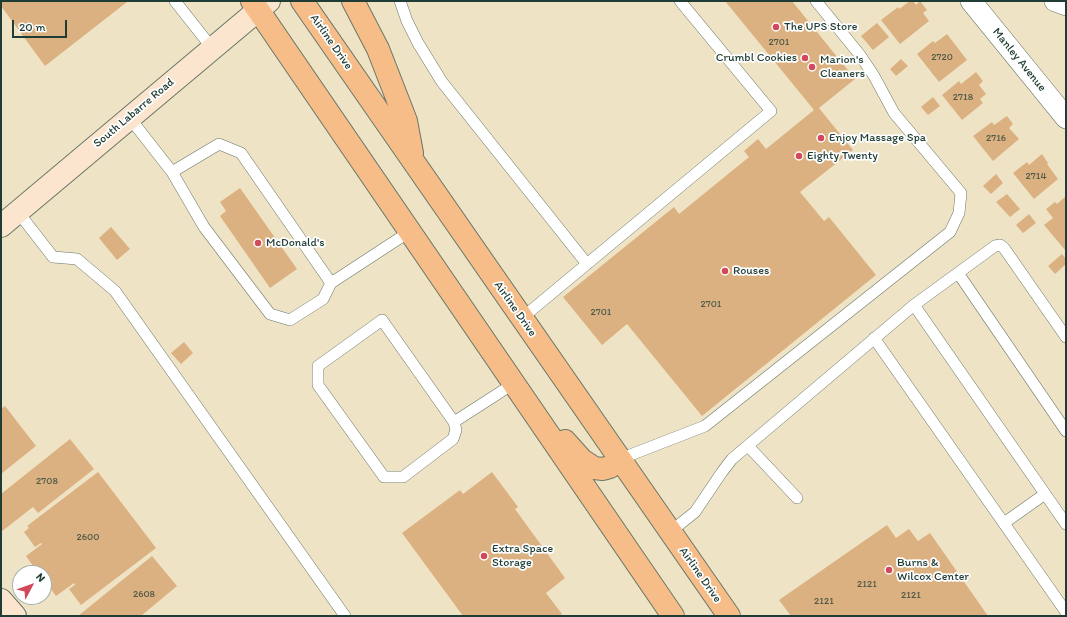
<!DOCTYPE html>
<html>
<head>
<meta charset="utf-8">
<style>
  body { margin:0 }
  #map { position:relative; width:1067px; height:617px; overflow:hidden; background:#efe3c6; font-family:Itim,sans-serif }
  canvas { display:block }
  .frame { position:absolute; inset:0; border:2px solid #1f3d34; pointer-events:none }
  .north { position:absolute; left:12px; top:565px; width:40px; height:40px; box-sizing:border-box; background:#fff; border:1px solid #a5b1ae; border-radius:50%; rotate:49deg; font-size:11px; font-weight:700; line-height:16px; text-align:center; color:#1f3d34 }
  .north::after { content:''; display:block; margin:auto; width:14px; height:18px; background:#d1495b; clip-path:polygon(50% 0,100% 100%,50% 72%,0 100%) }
  .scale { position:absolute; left:12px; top:20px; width:55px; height:18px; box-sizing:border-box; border:2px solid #1f3d34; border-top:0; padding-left:5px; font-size:12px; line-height:14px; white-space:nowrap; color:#1f3d34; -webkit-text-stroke:3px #fff; paint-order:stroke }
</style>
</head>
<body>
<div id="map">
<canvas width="1067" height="617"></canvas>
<div class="frame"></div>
<div class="north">N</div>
<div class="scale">20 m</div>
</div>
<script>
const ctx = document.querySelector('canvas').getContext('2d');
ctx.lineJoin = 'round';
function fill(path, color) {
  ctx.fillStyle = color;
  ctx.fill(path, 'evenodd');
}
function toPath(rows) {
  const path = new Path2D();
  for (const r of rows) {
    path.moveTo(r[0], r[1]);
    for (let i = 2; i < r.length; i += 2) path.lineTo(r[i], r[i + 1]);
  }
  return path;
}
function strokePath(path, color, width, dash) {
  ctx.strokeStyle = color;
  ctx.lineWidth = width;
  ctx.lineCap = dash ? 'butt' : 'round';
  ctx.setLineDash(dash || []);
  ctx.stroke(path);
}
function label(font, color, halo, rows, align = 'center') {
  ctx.font = font + ' Itim,sans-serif';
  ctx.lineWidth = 3.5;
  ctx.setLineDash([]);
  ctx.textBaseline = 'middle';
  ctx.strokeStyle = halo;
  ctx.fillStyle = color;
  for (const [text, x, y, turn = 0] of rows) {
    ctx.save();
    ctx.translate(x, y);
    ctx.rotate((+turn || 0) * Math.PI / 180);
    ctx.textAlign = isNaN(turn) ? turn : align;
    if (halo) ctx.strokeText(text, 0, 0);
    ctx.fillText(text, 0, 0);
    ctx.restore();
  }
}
const building = toPath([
  [1,1,126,1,127,2,45,66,1,6],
  [725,1,792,1,855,79,819,108,853,150,800,192,824,221,829,217,876,275,702,416,627,324,602,345,563,297,674,207,679,214,749,157,744,151,758,139,766,149,814,110],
  [910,1,913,1,916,5,920,1,927,10,923,13,929,21,900,44,881,20,898,7,899,9],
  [877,23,889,37,873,50,861,36],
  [947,34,967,60,939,82,917,54,933,41,935,43],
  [901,59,908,66,896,76,890,69],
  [976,72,983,81,979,85,986,94,980,99,983,103,962,120,942,95,959,81,961,84],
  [933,97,940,106,928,115,921,107],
  [1007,116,1013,124,1009,128,1019,139,993,161,973,136,992,122,994,125],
  [1042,154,1048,163,1047,164,1058,179,1034,199,1013,173,1027,162,1029,165],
  [996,174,1003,183,991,194,983,186],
  [240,188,297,269,270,288,220,216,226,211,220,202],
  [1007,194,1020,209,1010,217,996,202],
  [1066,196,1066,251,1044,225,1053,218,1046,209,1055,202,1057,204],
  [1029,214,1036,223,1023,233,1016,225],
  [111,227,130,249,117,260,99,238],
  [1062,254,1066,259,1066,264,1055,274,1048,266],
  [184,342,193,353,181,364,171,353],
  [5,406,36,446,1,474,1,409],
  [70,439,94,469,38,513,33,507,1,532,1,494],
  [98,472,156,548,81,605,69,589,75,585,74,583,56,596,44,580,44,573,38,573,26,556,42,544,41,543,35,547,24,532,29,528,27,526],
  [492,472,518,507,515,509,565,578,546,593,562,614,559,616,463,616,402,533,460,490,463,494],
  [887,525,896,538,909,529,918,541,930,533,988,616,791,616,779,600],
  [152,556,177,586,141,616,78,616]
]);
const lane = toPath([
  [175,1,212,48],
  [400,1,407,21,418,43,442,82,587,264],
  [129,117,172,172,204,227,270,314,290,320,323,299,331,283,241,153,219,144,172,172],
  [18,212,53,257,77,259,115,291,345,616],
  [958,273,1066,431],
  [331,283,409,232],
  [914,305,1066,524],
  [522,318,771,111,680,1],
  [874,338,1066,612],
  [454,422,382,320,318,366,318,385,384,477,403,477,453,439,456,430,454,422,513,384],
  [748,446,797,498],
  [620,459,705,426,950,232,959,213,961,193,894,113,874,76,860,55,816,1],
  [1004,523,1045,494],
  [670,532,695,512,722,472,732,459,914,305,995,246,1000,245,1004,248,1066,337]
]);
const street = toPath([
  [971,1,1066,118],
  [1055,1,1066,5]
]);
const secondary = toPath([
  [1,226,269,1],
  [1,600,15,616]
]);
const highway = toPath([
  [252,1,673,616],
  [302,1,729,616],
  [353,1,378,49,406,121,412,153],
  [565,441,582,460,594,468,603,469,610,467,620,459]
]);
const markers = [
  [776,27,4,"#d1495b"],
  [805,58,4,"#d1495b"],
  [812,67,4,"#d1495b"],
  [821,138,4,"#d1495b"],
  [799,156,4,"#d1495b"],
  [258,243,4,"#d1495b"],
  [725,271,4,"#d1495b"],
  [484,556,4,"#d1495b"],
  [889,570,4,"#d1495b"]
];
const numberNames = [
  ["2701",779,42],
  ["2720",942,57],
  ["2718",963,97],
  ["2716",996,138],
  ["2714",1036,176],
  ["2701",711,304],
  ["2701",601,312],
  ["2708",47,481],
  ["2600",88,537],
  ["2121",867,584],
  ["2608",144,594],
  ["2121",911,595],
  ["2121",824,601]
];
const poiNames = [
  ["The UPS Store",784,27],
  ["Crumbl Cookies",797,58,"right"],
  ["Marion's",820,60],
  ["Cleaners",820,74],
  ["Enjoy Massage Spa",829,138],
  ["Eighty Twenty",807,156],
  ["McDonald's",266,243],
  ["Rouses",733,271],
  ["Extra Space",492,549],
  ["Storage",492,563],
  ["Burns &",897,563],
  ["Wilcox Center",897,577]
];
const streetNames = [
  ["Airline Drive",331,42,55],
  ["Manley Avenue",1019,60,51],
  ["South Labarre Road",134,113,-40],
  ["Airline Drive",515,309,55],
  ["Airline Drive",700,575,55]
];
fill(building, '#dcb181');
strokePath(lane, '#687767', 12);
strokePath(street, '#687767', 22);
strokePath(secondary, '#687767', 24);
strokePath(highway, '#687767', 24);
strokePath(lane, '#fff', 11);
strokePath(street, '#fff', 21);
strokePath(secondary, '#fce5cf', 22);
strokePath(highway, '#f7bd88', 22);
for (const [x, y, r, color] of markers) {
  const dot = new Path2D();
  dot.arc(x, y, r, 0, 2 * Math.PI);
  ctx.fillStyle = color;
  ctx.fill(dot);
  strokePath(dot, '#fff', 1.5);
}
label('10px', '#4e5a47', null, numberNames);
label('12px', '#1f3d34', '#fff', poiNames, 'left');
label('12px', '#1f3d34', '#fff', streetNames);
</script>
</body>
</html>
